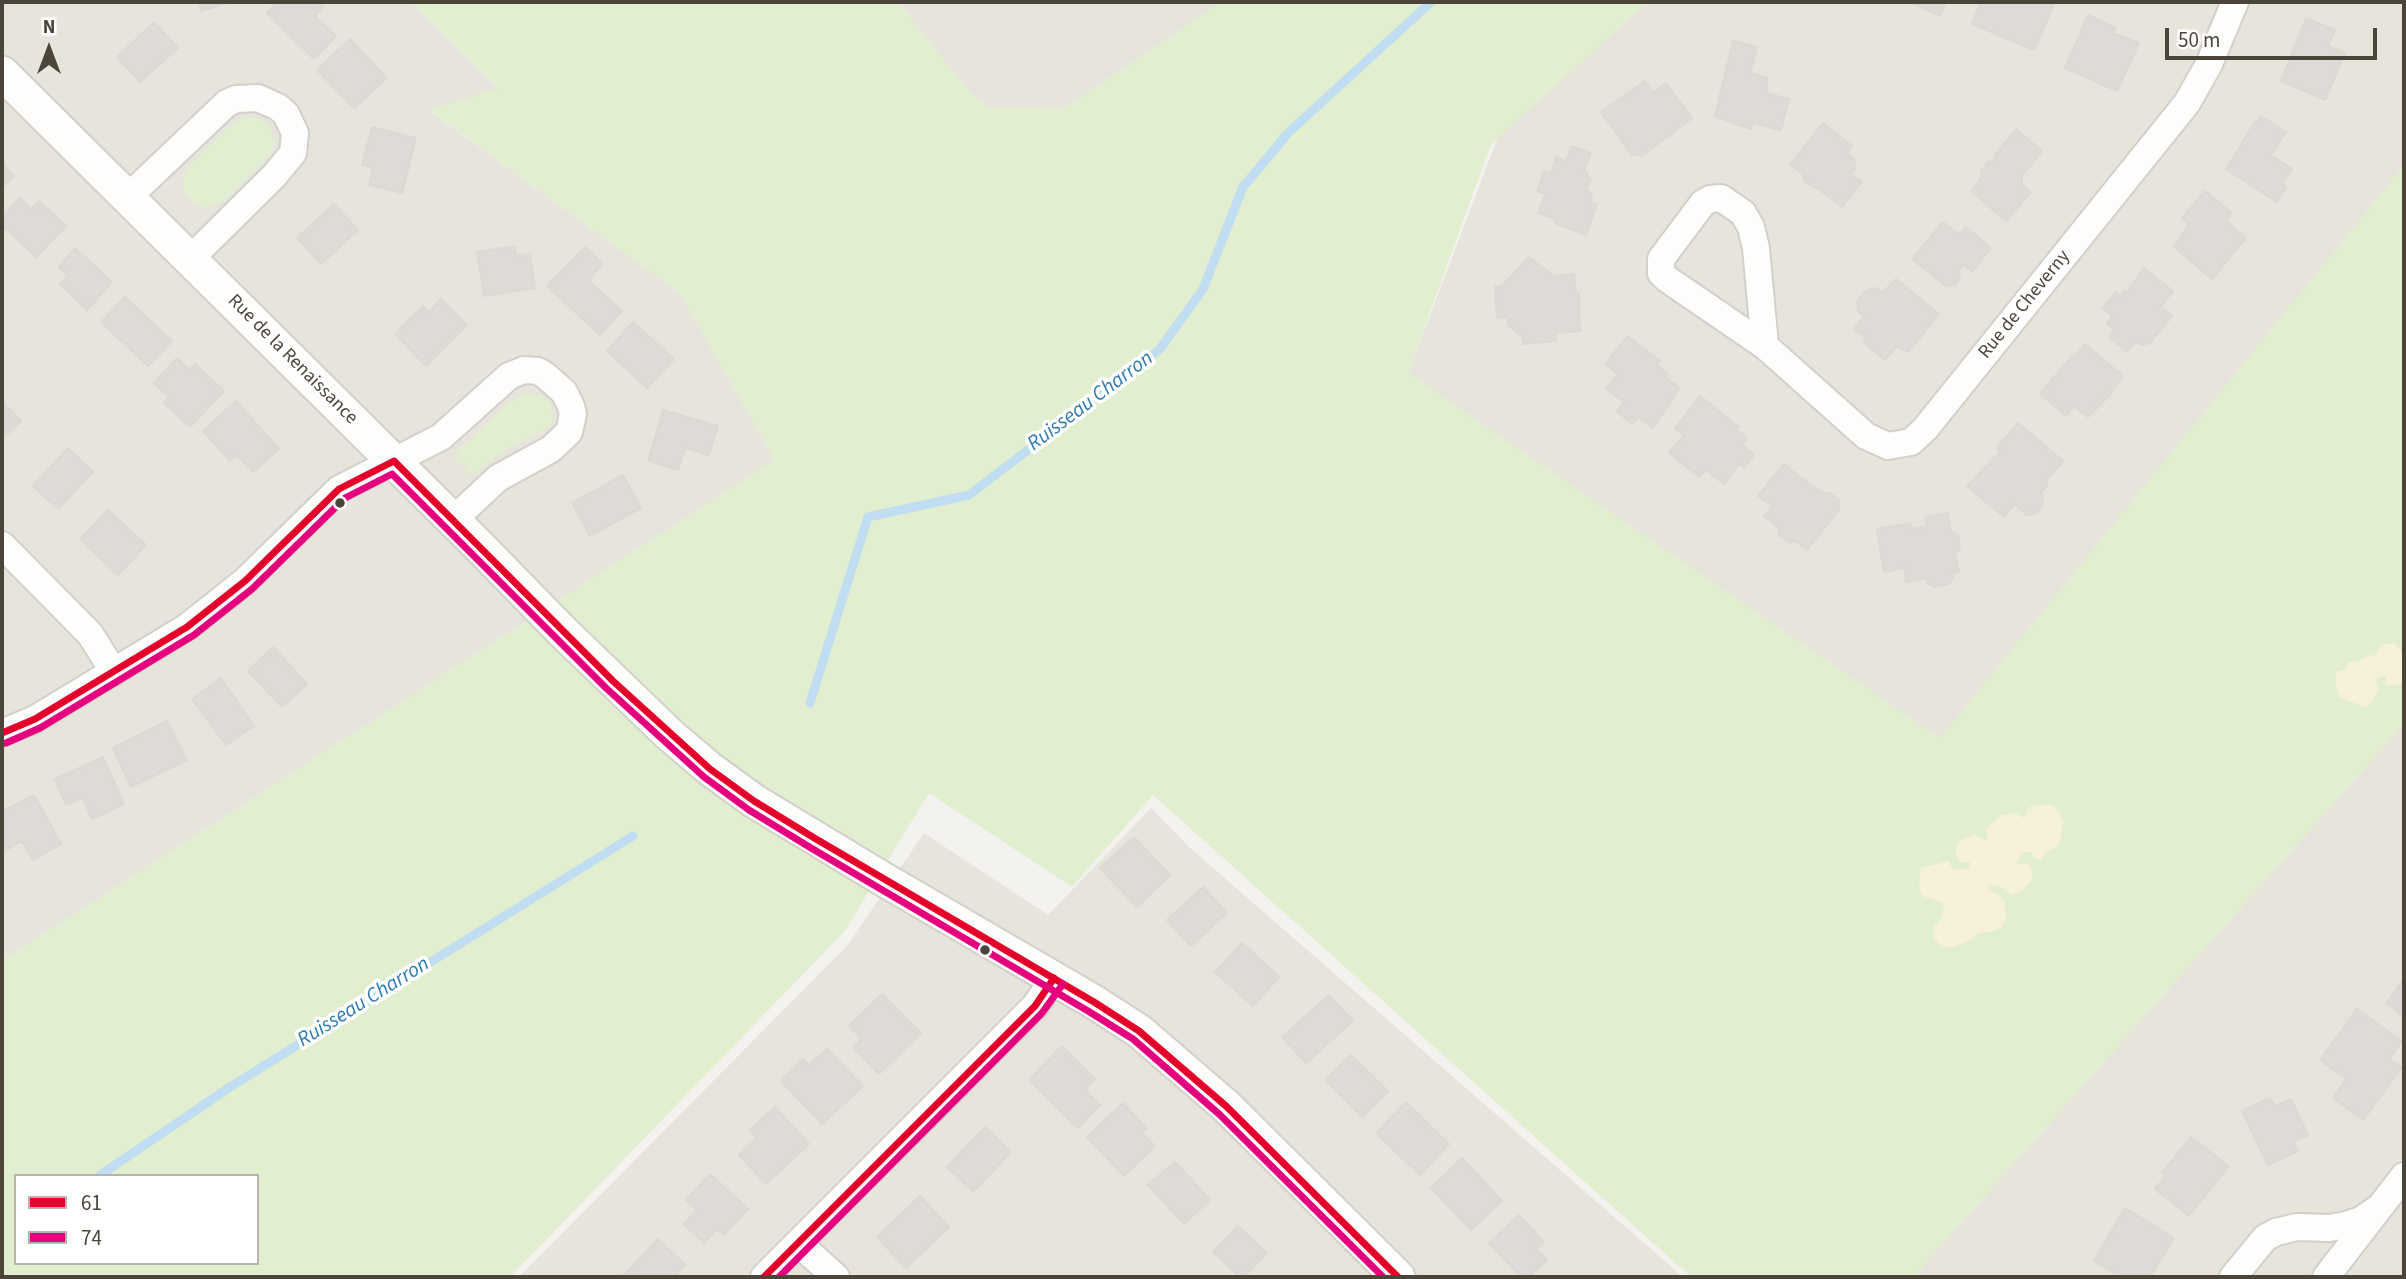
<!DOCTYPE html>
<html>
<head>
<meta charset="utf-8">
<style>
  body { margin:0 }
  #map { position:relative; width:2406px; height:1279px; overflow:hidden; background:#f4f2ee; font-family:"Source Sans 3",sans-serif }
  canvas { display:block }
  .frame { position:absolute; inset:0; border:4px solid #4b4439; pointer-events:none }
  .legend { position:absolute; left:14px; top:1174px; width:245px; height:91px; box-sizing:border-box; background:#fff; border:2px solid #b7b4b0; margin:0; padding:9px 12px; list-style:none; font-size:21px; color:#4b4439 }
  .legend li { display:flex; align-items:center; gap:14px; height:35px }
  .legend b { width:35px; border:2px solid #b7b4b0 }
  .north { position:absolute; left:14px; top:14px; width:70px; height:70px; -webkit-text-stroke:5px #fff; paint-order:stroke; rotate:0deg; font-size:19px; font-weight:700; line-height:28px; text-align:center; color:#4b4439 }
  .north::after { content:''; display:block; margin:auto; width:24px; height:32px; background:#4b4439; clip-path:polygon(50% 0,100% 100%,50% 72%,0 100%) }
  .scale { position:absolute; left:2165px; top:28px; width:212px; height:32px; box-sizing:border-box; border:4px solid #4b4439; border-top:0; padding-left:9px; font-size:21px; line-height:24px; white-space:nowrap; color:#4b4439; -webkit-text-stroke:5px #fff; paint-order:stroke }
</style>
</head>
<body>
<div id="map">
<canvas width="2406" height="1279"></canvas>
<div class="frame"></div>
<ul class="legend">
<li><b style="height:9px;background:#e4002b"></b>61</li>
<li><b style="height:9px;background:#e5007d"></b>74</li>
</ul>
<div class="north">N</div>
<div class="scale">50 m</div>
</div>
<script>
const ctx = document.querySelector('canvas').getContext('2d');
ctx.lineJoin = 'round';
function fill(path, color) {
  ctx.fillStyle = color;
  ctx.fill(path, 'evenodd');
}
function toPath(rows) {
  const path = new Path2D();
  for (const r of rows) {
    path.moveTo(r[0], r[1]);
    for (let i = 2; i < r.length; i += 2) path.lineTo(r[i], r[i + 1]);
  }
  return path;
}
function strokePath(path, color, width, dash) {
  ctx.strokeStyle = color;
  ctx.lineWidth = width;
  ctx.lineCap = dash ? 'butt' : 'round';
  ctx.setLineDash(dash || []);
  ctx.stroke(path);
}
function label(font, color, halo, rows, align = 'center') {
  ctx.font = font + ' "Source Sans 3",sans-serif';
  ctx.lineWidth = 7;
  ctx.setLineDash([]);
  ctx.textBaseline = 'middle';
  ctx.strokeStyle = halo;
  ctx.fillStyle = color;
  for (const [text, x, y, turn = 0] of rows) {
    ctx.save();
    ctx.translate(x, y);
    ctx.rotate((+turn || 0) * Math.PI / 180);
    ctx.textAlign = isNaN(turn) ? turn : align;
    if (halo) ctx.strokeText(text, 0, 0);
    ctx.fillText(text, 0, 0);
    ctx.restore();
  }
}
const residential = toPath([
  [2,2,412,2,499,89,431,112,680,293,775,460,2,961],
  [898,2,1222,2,1063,109,989,108,971,94],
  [1638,2,2404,2,2404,166,1942,744,1408,373,1509,108],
  [2404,724,2404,1277,1913,1277],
  [1151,808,1189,847,1683,1277,519,1277,847,946,924,833,1048,915]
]);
const green = toPath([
  [412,2,898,2,971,94,989,108,1062,109,1222,2,1648,2,1491,144,1408,373,1940,738,2404,165,2404,724,1913,1277,1691,1277,1153,795,1072,887,929,793,844,932,510,1277,2,1277,2,961,775,460,680,293,429,110,498,88],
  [16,1176,257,1176,257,1263,16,1263],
  [246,116,262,120,268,125,275,139,272,152,224,201,207,208,197,205,184,192,184,175,188,168,231,125],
  [526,393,541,395,548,402,552,409,552,425,505,450,475,473,463,472,469,466,463,461,458,466,456,460,461,448,507,403]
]);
const sand = toPath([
  [2395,643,2404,655,2404,684,2386,686,2386,676,2378,677,2376,681,2378,689,2372,703,2365,707,2340,698,2335,681,2337,671,2347,669,2348,662,2359,661,2369,655,2375,656,2379,647,2383,644],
  [2041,805,2051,805,2059,811,2063,823,2060,842,2054,849,2045,852,2041,860,2035,858,2030,851,2021,854,2017,864,2028,864,2031,868,2033,879,2019,893,2011,895,2005,888,1988,884,1988,890,1998,894,2005,902,2006,919,2001,928,1987,933,1980,932,1970,940,1956,946,1947,948,1939,944,1934,938,1933,927,1941,919,1944,908,1942,902,1922,896,1919,889,1921,868,1949,861,1953,870,1961,868,1969,870,1970,862,1960,862,1957,858,1955,848,1959,842,1974,834,1984,840,1988,839,1985,829,2002,815,2015,813,2024,818,2029,807]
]);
const stream = toPath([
  [810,703,868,517,969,495,1160,349,1203,289,1243,187,1288,133,1431,2],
  [99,1176,230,1087,633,836]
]);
const building = toPath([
  [199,2,231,2,201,11,199,2],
  [278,2,318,2,324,7,315,16,336,36,314,59,267,13,278,2],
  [1909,2,1946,2,1940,16,1909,2],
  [1981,2,2055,2,2034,50,1972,24,1981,2],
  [2088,15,2116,28,2114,33,2139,43,2117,91,2065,68,2088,15],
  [2306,18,2335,30,2328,46,2345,53,2325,100,2281,81,2306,18],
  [154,22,178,48,140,82,117,57,154,22],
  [350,39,387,78,354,108,317,70,350,39],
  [1733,41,1757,47,1750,73,1768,78,1766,93,1789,99,1781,130,1753,123,1751,129,1715,116,1733,41],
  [1645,81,1653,92,1666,83,1692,118,1642,156,1631,154,1601,112,1645,81],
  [2261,116,2286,132,2271,155,2292,169,2282,183,2286,187,2277,202,2226,169,2255,122,2257,123,2261,116],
  [1823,123,1852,146,1847,153,1854,158,1855,169,1851,174,1862,182,1842,207,1817,188,1813,187,1804,180,1803,174,1790,165,1823,123],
  [372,127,416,138,402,193,369,185,373,168,362,165,372,127],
  [2016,129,2042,151,2022,176,2022,185,2031,192,2006,221,1971,191,1982,178,1981,171,1988,162,1992,162,1997,156,1995,155,2016,129],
  [1572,146,1591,153,1584,171,1588,173,1586,177,1591,178,1586,191,1592,193,1590,202,1597,204,1586,235,1555,223,1556,219,1538,213,1545,194,1537,191,1544,171,1551,173,1556,157,1566,161,1572,146],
  [2,163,14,176,2,187,2,163],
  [2205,191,2232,213,2226,221,2246,238,2212,279,2174,247,2189,224,2182,218,2205,191],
  [20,198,31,209,39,201,66,226,36,257,2,225,2,217,20,198],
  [334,204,358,230,321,264,297,238,334,204],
  [1943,222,1959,235,1966,227,1991,248,1972,272,1964,265,1958,271,1960,278,1955,285,1946,286,1912,259,1943,222],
  [515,246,516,256,530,254,535,288,484,296,477,252,515,246],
  [585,247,603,264,588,280,622,311,600,335,547,286,585,247],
  [75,248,112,282,87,310,60,284,68,275,59,267,75,248],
  [1529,257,1554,276,1574,274,1576,292,1579,292,1580,331,1556,333,1556,341,1523,344,1523,338,1508,325,1508,317,1497,318,1495,287,1502,286,1529,257],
  [2144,268,2173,291,2160,307,2172,316,2150,343,2141,345,2136,341,2127,352,2109,337,2115,330,2107,323,2112,316,2103,308,2116,292,2120,296,2124,290,2127,292,2144,268],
  [1896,279,1939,314,1908,352,1897,346,1885,360,1863,342,1866,338,1854,329,1864,316,1858,312,1857,301,1867,290,1877,288,1883,292,1896,279],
  [125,297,172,341,148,366,101,322,125,297],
  [441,299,467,325,426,366,395,334,423,306,429,312,441,299],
  [633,322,674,359,647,388,607,351,633,322],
  [1628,336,1660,361,1657,365,1668,374,1665,377,1680,388,1653,428,1638,417,1632,424,1617,411,1624,402,1606,389,1618,374,1605,364,1628,336],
  [2085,344,2123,376,2112,390,2112,393,2088,417,2074,406,2066,416,2040,394,2072,356,2074,358,2085,344],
  [177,358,190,370,195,364,224,391,190,427,164,403,169,397,154,383,177,358],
  [1700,396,1739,427,1737,430,1747,438,1742,445,1754,455,1744,467,1739,464,1724,484,1706,470,1699,477,1669,453,1684,435,1675,428,1700,396],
  [2,401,21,421,2,439,2,401],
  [236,401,279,449,253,472,237,455,230,461,203,431,236,401],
  [663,410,718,426,709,455,685,448,678,470,648,461,663,410],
  [2018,423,2063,461,2045,482,2048,485,2041,493,2043,495,2043,505,2035,514,2027,515,2015,504,2004,517,1967,486,2001,451,1997,448,2018,423],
  [68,448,93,472,58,509,33,486,68,448],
  [1784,464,1809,484,1823,493,1830,493,1839,500,1839,510,1807,550,1795,541,1789,543,1779,535,1779,528,1764,516,1772,506,1758,496,1784,464],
  [623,475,641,508,590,536,572,503,623,475],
  [108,510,146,545,118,575,80,539,108,510],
  [1948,513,1951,531,1958,535,1960,548,1955,555,1959,572,1952,574,1953,579,1948,584,1934,587,1927,583,1926,578,1906,582,1904,568,1884,572,1877,529,1911,523,1912,529,1927,526,1925,517,1948,513],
  [273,647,307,684,282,707,248,671,273,647],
  [221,678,254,726,226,745,192,699,221,678],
  [167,721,187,760,131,787,113,748,167,721],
  [103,757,124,804,92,819,83,798,66,805,55,779,103,757],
  [34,795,61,844,33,860,22,841,3,852,2,812,34,795],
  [1134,837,1170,875,1137,907,1100,868,1134,837],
  [1203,887,1227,913,1191,946,1167,920,1203,887],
  [1242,943,1279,977,1253,1006,1215,972,1242,943],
  [2404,979,2404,1017,2386,1003,2404,979],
  [882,994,921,1033,879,1074,853,1047,862,1039,849,1026,882,994],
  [1329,995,1353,1021,1306,1063,1282,1037,1329,995],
  [2357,1009,2402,1041,2389,1059,2402,1067,2363,1120,2333,1098,2346,1079,2320,1060,2357,1009],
  [1062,1046,1095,1079,1085,1090,1100,1105,1078,1128,1029,1080,1062,1046],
  [827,1049,863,1086,822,1124,781,1081,803,1059,809,1065,827,1049],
  [1351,1055,1388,1091,1362,1117,1325,1080,1351,1055],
  [2270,1098,2275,1106,2291,1099,2308,1135,2293,1142,2298,1151,2268,1165,2242,1111,2270,1098],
  [1406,1102,1449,1144,1420,1175,1376,1133,1406,1102],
  [1123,1103,1147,1129,1142,1133,1155,1146,1124,1176,1087,1137,1123,1103],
  [775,1107,809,1144,766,1184,739,1155,757,1138,750,1130,775,1107],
  [985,1127,1011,1152,973,1192,947,1167,985,1127],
  [2191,1137,2229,1166,2189,1216,2155,1189,2166,1176,2162,1173,2191,1137],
  [1462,1158,1502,1201,1471,1230,1431,1188,1462,1158],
  [1175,1162,1210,1200,1184,1224,1148,1185,1175,1162],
  [710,1174,748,1209,724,1235,717,1229,704,1243,684,1224,697,1210,686,1200,710,1174],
  [920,1196,949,1227,906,1268,877,1237,920,1196],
  [2125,1208,2174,1238,2150,1277,2121,1277,2094,1261,2125,1208],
  [1519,1215,1544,1242,1536,1249,1547,1260,1529,1277,1521,1277,1489,1243,1519,1215],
  [1238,1226,1267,1253,1244,1277,1240,1277,1213,1252,1238,1226],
  [658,1239,685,1265,674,1277,622,1277,658,1239]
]);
const minor = toPath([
  [128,197,227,103,236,99,258,98,278,107,286,114,295,133,293,153,274,176,190,259],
  [1765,346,1756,248,1751,227,1743,213,1721,198,1710,199,1703,203,1661,259,1661,273,1667,279,1765,346,1866,436,1888,446,1911,442,1925,429,2187,103,2209,64,2235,2],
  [2,545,90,634,114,672],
  [2,733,35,719,187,627,245,581,339,489,441,437,509,376,524,370,538,371,546,376,564,392,571,406,573,414,569,432,551,449,498,478,453,520],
  [798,1243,836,1277],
  [764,1277,1035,1006,1054,978],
  [2233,1277,2265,1238,2276,1232,2297,1227,2329,1228,2346,1225,2361,1220,2380,1207],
  [2326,1277,2404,1176]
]);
const tertiary = toPath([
  [2,73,480,547,563,632,670,735,710,769,754,801,883,879,1094,1002,1139,1031,1226,1106,1398,1277]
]);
const bus1 = toPath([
  [2,733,35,719,187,627,245,581,339,489,394,461,613,681,710,769,754,801,816,839,1094,1002,1139,1031,1226,1106,1398,1277],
  [764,1277,1035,1006,1054,978]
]);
const bus2 = toPath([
  [6,743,40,728,194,635,252,589,345,498,392,474,606,688,704,777,749,810,811,848,1088,1011,1133,1039,1219,1114,1383,1277],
  [779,1277,1042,1013,1063,984]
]);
const markers = [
  [340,503,6,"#4b4439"],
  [985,950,6,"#4b4439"]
];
const streetNames = [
  ["Rue de Cheverny",2025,305,-51],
  ["Rue de la Renaissance",292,360,45]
];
const waterNames = [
  ["Ruisseau Charron",1091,402,-37],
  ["Ruisseau Charron",364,1003,-32]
];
fill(residential, '#e7e4dc');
fill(green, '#e1eecf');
fill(sand, '#f7f0da');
strokePath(stream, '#c0ddf1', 9);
fill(building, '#dedbd6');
strokePath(building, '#dcd9d4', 2);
strokePath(minor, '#d2d0cb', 30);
strokePath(tertiary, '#d2d0cb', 37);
strokePath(minor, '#fdfdfc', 26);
strokePath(tertiary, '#fdfdfc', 33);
strokePath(bus1, '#e4002b', 7);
strokePath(bus2, '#e5007d', 7);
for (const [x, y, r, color] of markers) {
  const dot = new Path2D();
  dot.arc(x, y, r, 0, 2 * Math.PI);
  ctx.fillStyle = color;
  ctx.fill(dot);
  strokePath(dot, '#fff', 2.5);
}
label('19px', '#4b4439', '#fff', streetNames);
label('italic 21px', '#2e7ab2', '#fff', waterNames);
</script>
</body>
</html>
